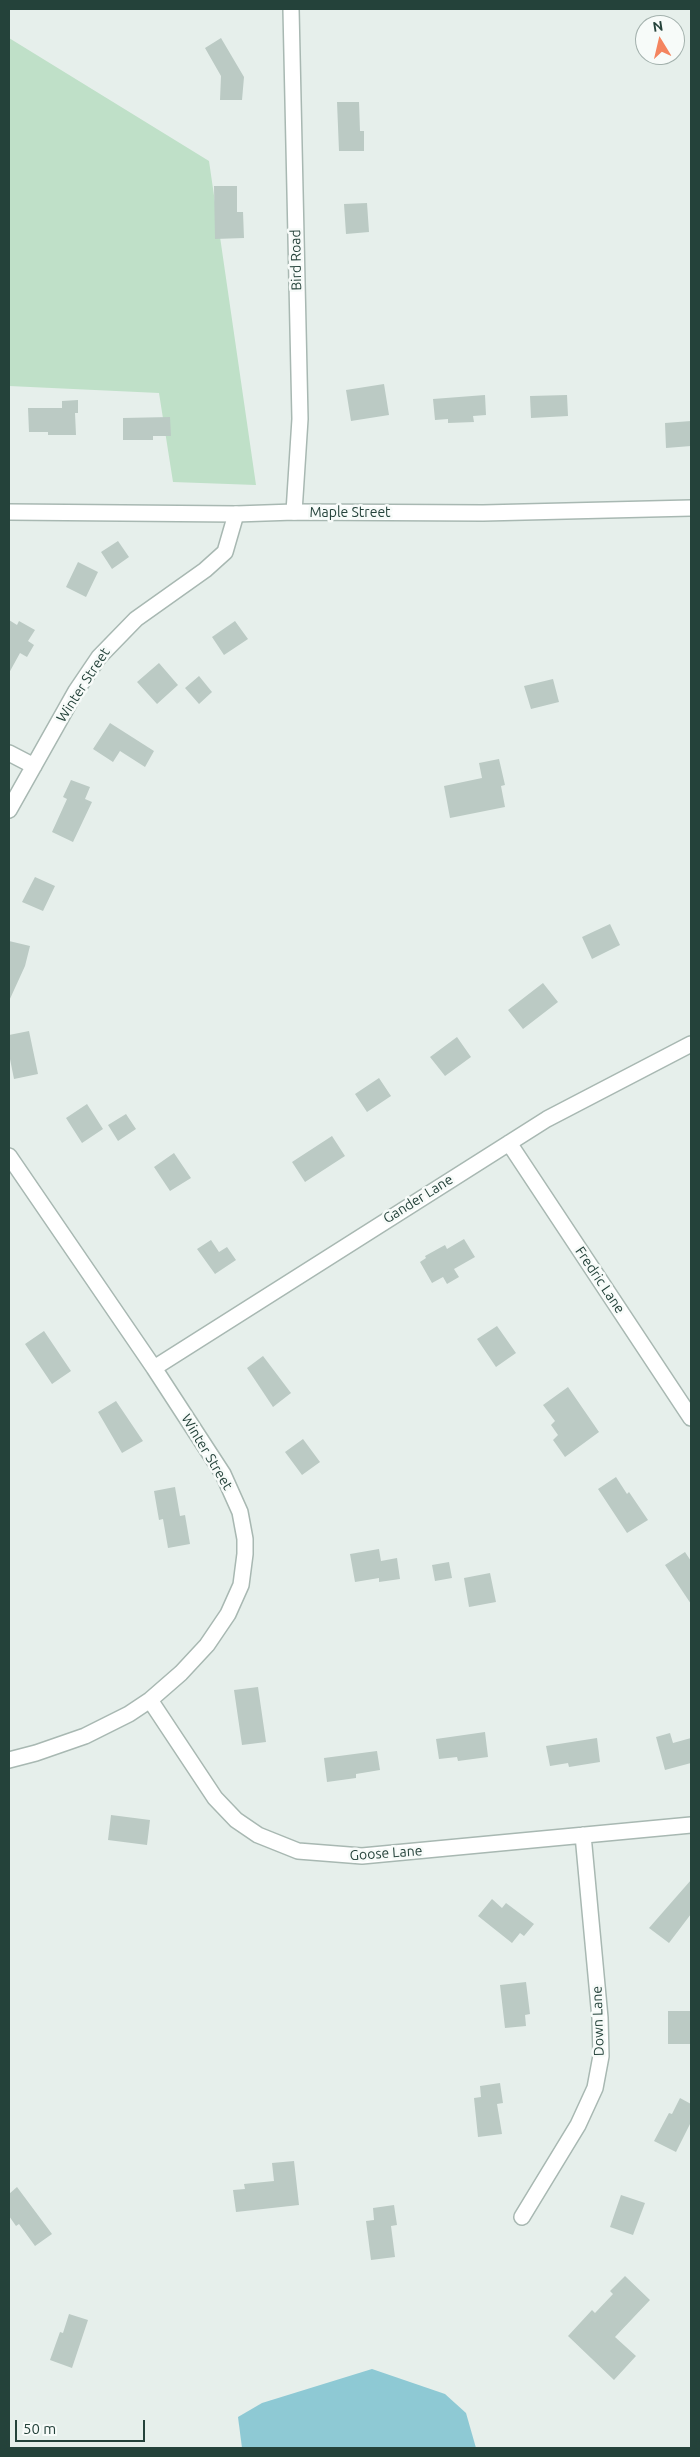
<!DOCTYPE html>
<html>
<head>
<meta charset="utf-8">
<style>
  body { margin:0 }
  #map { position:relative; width:700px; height:2457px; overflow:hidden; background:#e6efeb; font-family:Ubuntu,sans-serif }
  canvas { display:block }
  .frame { position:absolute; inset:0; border:10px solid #24423a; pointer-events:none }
  .north { position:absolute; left:635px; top:15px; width:50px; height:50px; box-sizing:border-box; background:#f7fbf9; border:1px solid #a3b1ad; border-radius:50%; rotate:351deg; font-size:14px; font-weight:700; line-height:20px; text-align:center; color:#24423a }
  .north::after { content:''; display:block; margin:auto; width:18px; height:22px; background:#f4845f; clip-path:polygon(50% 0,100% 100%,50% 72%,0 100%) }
  .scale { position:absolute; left:15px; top:2420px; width:130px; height:22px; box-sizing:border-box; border:2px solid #24423a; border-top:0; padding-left:6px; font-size:15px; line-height:18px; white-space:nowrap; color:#24423a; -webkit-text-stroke:4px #f7fbf9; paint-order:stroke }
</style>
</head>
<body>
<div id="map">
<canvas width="700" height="2457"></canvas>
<div class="frame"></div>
<div class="north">N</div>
<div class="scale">50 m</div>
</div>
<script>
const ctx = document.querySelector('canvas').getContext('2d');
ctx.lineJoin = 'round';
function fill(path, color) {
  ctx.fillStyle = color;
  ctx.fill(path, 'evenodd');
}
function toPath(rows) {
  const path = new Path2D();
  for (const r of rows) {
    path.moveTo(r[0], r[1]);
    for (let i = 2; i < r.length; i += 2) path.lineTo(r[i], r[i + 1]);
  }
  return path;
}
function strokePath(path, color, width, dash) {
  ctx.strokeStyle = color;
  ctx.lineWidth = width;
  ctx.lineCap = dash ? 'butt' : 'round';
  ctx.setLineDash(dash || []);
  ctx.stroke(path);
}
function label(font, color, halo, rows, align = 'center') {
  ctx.font = font + ' Ubuntu,sans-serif';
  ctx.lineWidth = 5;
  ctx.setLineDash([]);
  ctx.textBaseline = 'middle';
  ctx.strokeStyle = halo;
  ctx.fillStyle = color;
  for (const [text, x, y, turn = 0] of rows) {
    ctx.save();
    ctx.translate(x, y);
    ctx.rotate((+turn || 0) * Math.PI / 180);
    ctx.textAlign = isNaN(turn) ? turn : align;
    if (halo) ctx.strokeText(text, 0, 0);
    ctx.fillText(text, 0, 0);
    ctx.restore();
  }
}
const green = toPath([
  [9,38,209,161,256,485,173,482,159,393,9,386]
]);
const water = toPath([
  [372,2369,445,2394,466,2413,476,2448,242,2448,238,2417,262,2403]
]);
const building = toPath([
  [221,38,244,77,242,100,220,100,221,76,205,48],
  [337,102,359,102,360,131,364,131,364,151,339,151],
  [214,186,237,186,237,212,243,212,244,238,215,239],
  [367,203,369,232,346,234,344,204],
  [384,384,389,415,351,421,346,390],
  [485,395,486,415,473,416,474,422,448,423,448,419,435,420,433,399],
  [567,395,568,416,531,418,530,396],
  [78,400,78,413,75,413,76,435,48,435,48,432,29,432,28,408,62,408,62,401],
  [170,417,171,436,153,436,153,440,123,440,123,418],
  [691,421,691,446,666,448,665,423],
  [118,541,129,557,112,569,101,552],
  [78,562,98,572,86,597,66,587],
  [9,620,17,625,19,621,35,630,28,641,34,645,27,657,20,653,9,673],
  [235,621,248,639,224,655,212,637],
  [159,663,178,685,157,704,137,682],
  [199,676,212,692,199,704,185,688],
  [553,679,559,702,531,709,524,686],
  [110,723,154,751,145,767,120,751,113,762,93,749],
  [499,759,505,785,501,786,505,807,450,818,444,786,482,778,479,763],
  [71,780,90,787,85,799,92,802,73,842,52,832,67,799,63,797],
  [35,877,55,886,43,911,22,902],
  [610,924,620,945,592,959,582,937],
  [9,941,30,946,25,966,9,1001],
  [543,983,558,1002,523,1029,508,1010],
  [29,1031,38,1074,14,1079,9,1054,9,1035],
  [457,1037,471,1057,445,1076,430,1057],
  [379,1078,391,1096,367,1112,355,1094],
  [87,1104,103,1129,82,1143,66,1118],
  [126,1114,136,1129,118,1141,108,1125],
  [332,1136,345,1156,305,1182,292,1162],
  [174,1153,191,1178,170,1191,154,1167],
  [464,1239,475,1257,454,1269,459,1277,447,1284,443,1277,432,1283,420,1262,426,1258,425,1256,445,1245,447,1249],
  [211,1240,219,1252,227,1247,236,1260,215,1274,197,1249],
  [497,1326,516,1353,496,1367,477,1339],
  [44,1331,71,1371,52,1384,25,1344],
  [263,1356,291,1393,273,1407,247,1368],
  [568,1387,599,1432,565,1457,553,1440,558,1435,551,1425,555,1421,543,1405],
  [116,1401,143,1441,122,1453,98,1412],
  [303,1439,320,1462,302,1475,285,1452],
  [616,1477,627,1494,629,1492,648,1520,627,1533,598,1489],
  [175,1487,180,1516,185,1515,190,1544,168,1548,163,1519,159,1520,154,1491],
  [379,1549,381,1561,397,1558,400,1579,379,1582,379,1578,355,1582,350,1554],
  [685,1552,691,1561,691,1604,665,1565],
  [449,1562,452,1578,435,1581,432,1565],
  [490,1573,496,1602,469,1607,464,1578],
  [258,1687,266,1742,242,1745,234,1690],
  [485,1732,488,1757,458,1761,457,1757,439,1759,436,1739],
  [670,1733,673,1743,691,1738,691,1763,665,1770,656,1737],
  [597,1738,600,1762,569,1767,568,1763,550,1766,546,1746],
  [377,1751,380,1770,356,1774,356,1778,327,1782,324,1758],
  [111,1815,150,1820,147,1845,108,1840],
  [691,1880,691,1914,669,1943,649,1928],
  [492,1899,502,1908,506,1903,534,1924,524,1936,520,1933,512,1943,478,1916],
  [526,1982,530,2014,525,2015,526,2026,505,2028,500,1985],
  [668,2011,691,2011,691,2044,668,2044],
  [500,2083,503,2103,497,2104,502,2134,478,2137,474,2098,481,2097,480,2086],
  [680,2098,691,2104,691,2122,676,2152,654,2141,669,2113,672,2114],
  [294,2161,299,2205,236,2212,233,2190,245,2189,244,2184,274,2181,272,2163],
  [17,2187,52,2234,35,2246,19,2224,16,2226,9,2216,9,2194],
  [621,2195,645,2203,633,2235,610,2227],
  [394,2205,397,2225,391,2226,395,2257,371,2260,366,2221,374,2220,373,2208],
  [625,2276,650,2300,615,2337,636,2356,614,2380,568,2336,592,2310,595,2313,613,2294,610,2291],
  [69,2314,88,2320,72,2368,50,2360,60,2332,63,2333]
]);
const minor = toPath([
  [291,9,300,419,294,512],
  [9,753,34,766],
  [9,810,76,691,99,657,136,619,205,570,225,552,236,514],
  [509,1143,691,1418],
  [9,1156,154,1368,223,1474,240,1512,245,1539,245,1554,241,1585,228,1614,207,1645,181,1673,150,1700,129,1714,85,1736,36,1753,9,1760],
  [154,1368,547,1119,691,1044],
  [150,1700,215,1798,236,1820,258,1835,298,1851,362,1856,691,1825],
  [522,2217,578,2125,595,2088,601,2056,600,2018,583,1835]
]);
const tertiary = toPath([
  [9,512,236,514,294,512,483,513,691,508]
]);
const streetNames = [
  ["Bird Road",296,260,-91],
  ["Maple Street",350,512],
  ["Winter Street",83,685,-57],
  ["Gander Lane",418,1199,-32],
  ["Fredric Lane",600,1280,56],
  ["Winter Street",207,1452,59],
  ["Goose Lane",386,1853,-4],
  ["Down Lane",598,2021,-92]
];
fill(green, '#bfe0c8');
fill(water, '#8ec9d4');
fill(building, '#bbcac4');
strokePath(minor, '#a8b8b2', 18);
strokePath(tertiary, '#a8b8b2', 18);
strokePath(minor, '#fff', 15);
strokePath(tertiary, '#fff', 15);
label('14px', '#24423a', '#f7fbf9', streetNames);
</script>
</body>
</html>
